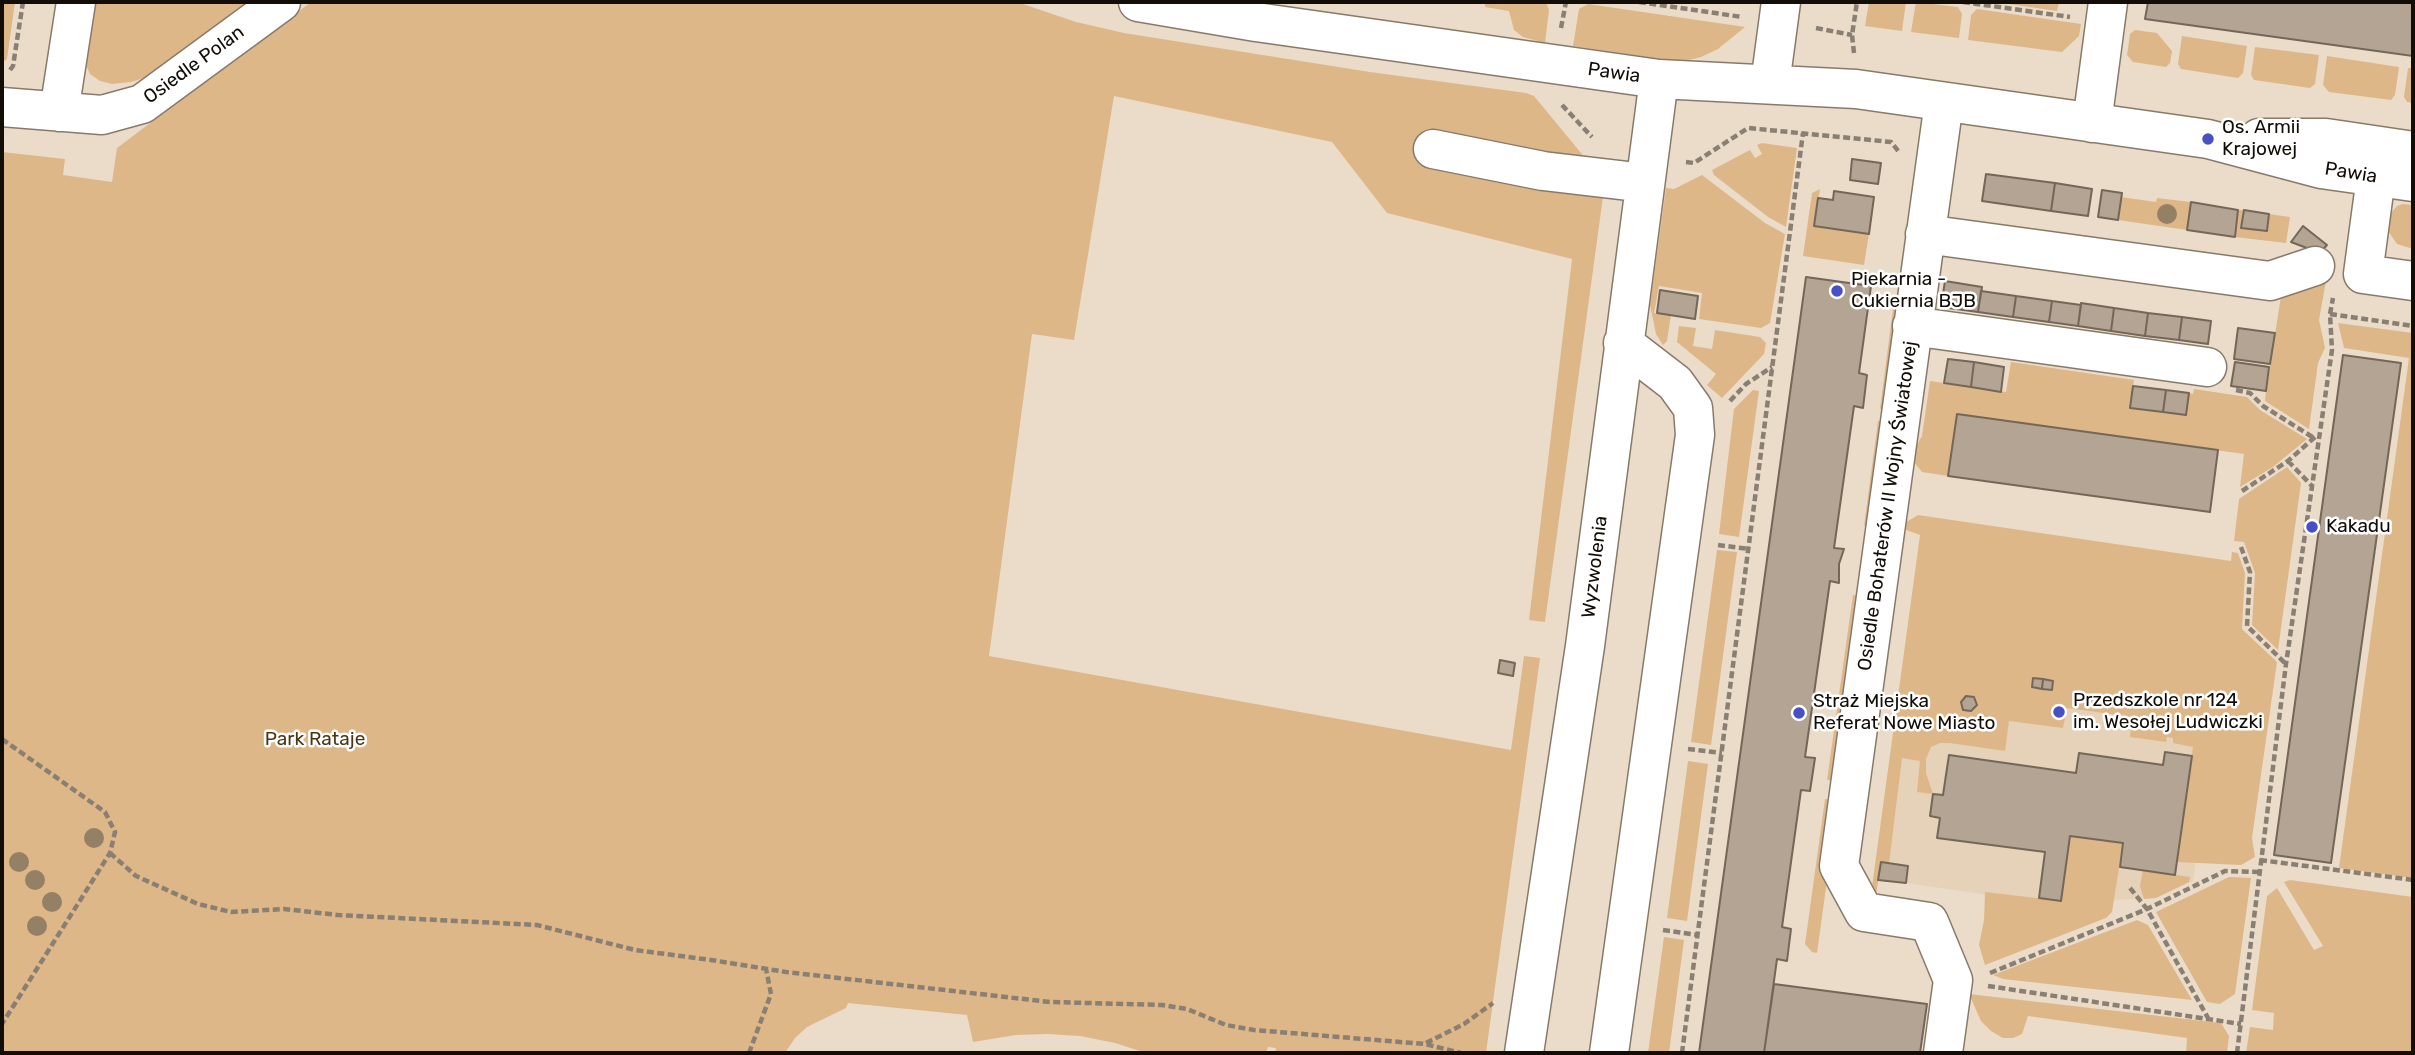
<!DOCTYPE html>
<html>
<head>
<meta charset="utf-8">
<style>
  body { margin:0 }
  #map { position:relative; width:2415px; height:1055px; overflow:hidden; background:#ebdcca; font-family:Rubik,sans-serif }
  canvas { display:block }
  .frame { position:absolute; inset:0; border:4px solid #120d07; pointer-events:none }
</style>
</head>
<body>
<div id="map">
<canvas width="2415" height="1055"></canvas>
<div class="frame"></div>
</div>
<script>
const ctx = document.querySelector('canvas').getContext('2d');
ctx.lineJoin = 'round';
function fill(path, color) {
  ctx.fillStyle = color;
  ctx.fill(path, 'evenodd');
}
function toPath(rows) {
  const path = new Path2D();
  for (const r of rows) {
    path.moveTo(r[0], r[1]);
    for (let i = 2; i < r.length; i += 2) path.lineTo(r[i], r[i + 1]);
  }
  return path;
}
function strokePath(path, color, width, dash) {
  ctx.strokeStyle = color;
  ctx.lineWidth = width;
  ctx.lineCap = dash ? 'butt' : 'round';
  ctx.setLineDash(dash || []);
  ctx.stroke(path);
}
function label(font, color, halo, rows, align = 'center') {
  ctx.font = font + ' Rubik,sans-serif';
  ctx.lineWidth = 5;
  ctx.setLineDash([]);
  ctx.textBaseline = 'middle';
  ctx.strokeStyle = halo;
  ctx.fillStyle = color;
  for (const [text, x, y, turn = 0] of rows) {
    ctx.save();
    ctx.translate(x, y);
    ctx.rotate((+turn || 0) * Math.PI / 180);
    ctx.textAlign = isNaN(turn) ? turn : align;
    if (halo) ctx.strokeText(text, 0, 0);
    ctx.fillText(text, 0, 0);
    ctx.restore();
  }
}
const built = toPath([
  [1922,554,2238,567,2193,881,2156,898,2044,903,1906,883,1908,867,1881,862]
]);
const green = toPath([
  [2,2,15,2,7,59,2,63],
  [91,2,251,2,150,76,131,82,112,84,100,81,90,74,86,65],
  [311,2,1017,2,1076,22,1124,33,1370,72,1526,93,1534,96,1605,182,1545,622,1529,620,1572,259,1387,213,1332,142,1114,96,1074,340,1032,334,989,656,1511,750,1524,656,1540,658,1486,1053,1275,1053,1276,1048,1268,1047,1266,1053,1146,1053,1115,1043,1080,1036,1047,1034,1016,1035,973,1042,967,1015,848,1003,846,1008,807,1027,795,1038,785,1053,2,1053,2,152,65,159,63,175,112,182,117,148],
  [1485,2,1546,2,1549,10,1545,43,1523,37,1514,30,1509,11,1485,7],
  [1869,2,1906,2,1902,31,1865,26],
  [1916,2,1958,7,1962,14,1959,38,1911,32],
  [1995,2,2059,2,2057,11],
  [1588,4,1745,27,1718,49,1701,57,1681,62,1573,46,1579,9],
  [1977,9,2081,24,2079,36,2062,52,1968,40,1971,15],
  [2135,30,2157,33,2172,51,2170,63,2166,67,2133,62,2127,55,2130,34],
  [2182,36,2247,46,2243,73,2238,78,2181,69,2178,64],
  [2255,47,2319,55,2315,84,2310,88,2254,80,2251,75],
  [2327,56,2399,67,2395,95,2391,100,2329,92,2323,85],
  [2408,68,2413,68,2413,103,2407,102,2404,97],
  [1762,143,1797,148,1786,227,1768,217,1714,175,1712,170,1750,150,1755,158,1762,154,1757,145],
  [1702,175,1765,223,1785,234,1770,323,1761,328,1699,319,1702,293,1659,286,1654,313,1671,315,1667,341,1663,345,1656,334,1650,305,1666,188,1674,189],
  [1820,189,1814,226,1869,234,1864,265,1803,256,1812,193],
  [2121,197,2156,202,2157,198,2191,202,2187,230,2118,220],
  [2403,204,2413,205,2413,249,2397,244,2386,228,2389,215,2397,206],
  [2238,210,2244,210,2242,228,2267,231,2269,214,2290,217,2286,243,2235,237],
  [2326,281,2319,320,2325,348,2318,363,2309,429,2265,401,2266,391,2282,290],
  [1894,301,1906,303,1891,411,1880,409],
  [2338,323,2413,333,2413,878,2339,868,2409,358,2344,348],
  [1679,326,1696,328,1693,346,1712,349,1715,330,1760,337,1766,343,1764,354,1722,398,1707,385,1716,374,1677,342],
  [2011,362,2134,380,2130,407,2185,415,2189,393,2193,394,2194,389,2247,397,2260,410,2307,439,2273,467,2240,487,2244,454,1957,414,1948,476,1922,472,1910,457,1922,436,1930,381,2006,392],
  [1753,390,1759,391,1739,537,1719,534,1734,409],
  [1878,421,1889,422,1876,522,1864,526],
  [2287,467,2301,483,2278,650,2252,625,2255,573,2244,542,2234,541,2239,499],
  [1918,515,2231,561,2232,552,2238,553,2245,573,2242,629,2277,662,2252,838,2255,857,2241,865,2177,862,2193,747,2173,743,2173,738,2167,737,2166,742,2130,737,2132,717,2067,708,2063,728,2009,721,2005,751,1950,743,1940,743,1931,747,1926,759,1926,773,1933,794,1917,792,1920,761,1902,758,1889,864,1881,863,1876,895,1871,894,1920,535,1898,527],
  [1717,550,1737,552,1711,745,1691,742],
  [1853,595,1866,597,1840,782,1827,780],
  [1688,761,1708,764,1687,921,1667,918],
  [1825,799,1838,801,1817,953,1812,952,1805,944],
  [2070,836,2123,843,2112,912,2106,918,1985,965,1979,945,1984,920,1985,892,2061,901],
  [2143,870,2190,877,2189,882,2156,898,2144,899,2140,886],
  [2229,877,2251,878,2235,994,2220,1004,2207,1002,2156,912],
  [2290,880,2413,897,2413,1053,2246,1053,2250,1027,2273,1030,2274,1013,2252,1010,2267,896,2277,888,2314,950,2323,946,2284,882],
  [2137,920,2148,925,2192,1000,2003,979,1993,975],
  [1664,937,1684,940,1669,1053,1648,1053],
  [1969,994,2221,1023,2229,1036,2227,1053,2186,1053,2187,1038,2028,1016,2022,1034,2013,1038,2003,1038,1991,1031,1981,1021]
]);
const building = toPath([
  [2148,2,2413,2,2413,56,2145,19,2148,2],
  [1852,159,1881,163,1878,184,1850,180,1852,159],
  [1986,174,2055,183,2051,211,1982,201,1986,174],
  [2055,183,2092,189,2088,216,2051,211,2055,183],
  [2102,190,2122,193,2118,220,2098,217,2102,190],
  [1834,191,1874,197,1869,234,1814,226,1818,198,1833,200,1834,191],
  [2191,202,2238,210,2235,237,2187,230,2191,202],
  [2244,210,2269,214,2267,231,2241,228,2244,210],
  [2303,226,2327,245,2320,253,2291,242,2303,226],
  [1806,277,1871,286,1859,373,1867,375,1863,408,1854,406,1834,548,1844,549,1839,564,1839,583,1830,581,1805,757,1815,758,1810,791,1801,790,1782,927,1791,929,1787,961,1777,959,1764,1053,1699,1053,1806,277],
  [1945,281,1982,287,1978,312,1941,307,1945,281],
  [1660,290,1698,296,1695,319,1657,313,1660,290],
  [1981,291,2016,296,2013,317,1978,312,1981,291],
  [2016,296,2052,301,2049,322,2013,317,2016,296],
  [2052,301,2081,305,2078,326,2049,322,2052,301],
  [2081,303,2114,308,2111,331,2078,326,2081,303],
  [2114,308,2148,313,2145,336,2111,331,2114,308],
  [2148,313,2182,317,2179,340,2145,336,2148,313],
  [2182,317,2211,321,2208,344,2179,340,2182,317],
  [2238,328,2275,333,2270,364,2234,359,2238,328],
  [2343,355,2401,363,2331,863,2274,855,2343,355],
  [1948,359,1974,362,1971,387,1944,383,1948,359],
  [1974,362,2004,367,2001,392,1971,387,1974,362],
  [2235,362,2269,367,2266,391,2231,386,2235,362],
  [2133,386,2166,390,2163,412,2130,408,2133,386],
  [2166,390,2189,393,2186,415,2163,412,2166,390],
  [1957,414,2218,450,2210,512,1948,476,1957,414],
  [1500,660,1515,663,1513,676,1498,673,1500,660],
  [2033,678,2043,679,2042,689,2032,687,2033,678],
  [2043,679,2053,681,2052,690,2042,689,2043,679],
  [1966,696,1974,697,1977,705,1971,711,1963,710,1961,702,1966,696],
  [2165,752,2192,756,2175,875,2120,867,2123,843,2070,836,2061,901,2039,898,2045,852,1937,838,1940,818,1930,816,1933,794,1943,795,1949,755,2076,773,2079,753,2163,765,2165,752],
  [1881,862,1908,866,1906,883,1878,880,1881,862],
  [1774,984,1927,1004,1920,1053,1764,1053,1774,984]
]);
const path = toPath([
  [1639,2,1742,17],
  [1963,2,2070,17],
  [1561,28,1566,2],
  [1816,28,1852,35],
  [1854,53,1852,35,1857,2],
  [10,70,13,66,23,2],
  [1562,105,1592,137],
  [1686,162,1694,163,1748,128,1891,142,1899,152],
  [2330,314,2413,326],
  [2236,390,2250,393,2263,406,2314,438],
  [1730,401,1746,384,1772,367],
  [2288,461,2313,487],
  [2242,491,2288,461,2315,437],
  [1718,545,1749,549],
  [2241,547,2250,572,2247,626,2286,664],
  [2,739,105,812,115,832,110,853,2,1024],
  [1688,749,1722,753],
  [110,853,136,876,198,904,231,912,284,909,338,915,537,925,635,950,711,960,786,972,1050,1002,1162,1005,1187,1009,1226,1025,1254,1030,1425,1044,1461,1053],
  [2260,860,2413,880],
  [2130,888,2147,909,2208,1018],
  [1663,930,1698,935],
  [1990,973,2147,909,2225,871,2259,872],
  [1988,986,2241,1024],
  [1426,1043,1464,1024,1493,1003],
  [749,1053,771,994,766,969],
  [1682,1053,1803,133],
  [2237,1053,2286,664,2332,350,2330,314,2333,298]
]);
const minor = toPath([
  [1138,2,1256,22,1659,79,1856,89,2208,139,2321,169,2413,182],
  [1770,84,1781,2],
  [2,107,102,115,142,104,281,2],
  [59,112,76,2],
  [2092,123,2108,2],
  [2259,138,2326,138,2413,151],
  [1433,149,1543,171,1645,183],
  [2376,177,2363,274,2413,281],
  [1925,234,2270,281,2315,266],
  [1912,326,2207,367],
  [1524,1053,1585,646,1659,79],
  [1609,1053,1695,435,1693,408,1675,383,1623,343],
  [1943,1053,1953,980,1929,922,1864,912,1839,866,1944,102]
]);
const trees = [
  [2167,214],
  [94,838],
  [19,862],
  [35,880],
  [52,902],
  [37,926]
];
const markers = [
  [2208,139,7,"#4751c5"],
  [1837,291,7,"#4751c5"],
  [2312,527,7,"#4751c5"],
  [2059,712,7,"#4751c5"],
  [1799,713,7,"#4751c5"]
];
const streetNames = [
  ["Osiedle Polan",194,65,-36],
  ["Pawia",1614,73,8],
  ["Pawia",2351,173,9],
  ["Osiedle Bohaterów II Wojny Światowej",1888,506,-82],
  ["Wyzwolenia",1595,567,-83]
];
const poiNames = [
  ["Os. Armii",2222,128],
  ["Krajowej",2222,150],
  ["Piekarnia -",1851,280],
  ["Cukiernia BJB",1851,302],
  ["Kakadu",2326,527],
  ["Przedszkole nr 124",2073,701],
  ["im. Wesołej Ludwiczki",2073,723],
  ["Straż Miejska",1813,702],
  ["Referat Nowe Miasto",1813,724]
];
const parkNames = [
  ["Park Rataje",315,740]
];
fill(built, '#e6d1b9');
fill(green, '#deb789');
fill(building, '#b3a493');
strokePath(building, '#756758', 2);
strokePath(minor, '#887a6a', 41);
strokePath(path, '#897f72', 4.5, [7, 3.5]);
strokePath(minor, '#fff', 38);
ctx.fillStyle = '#948065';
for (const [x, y] of trees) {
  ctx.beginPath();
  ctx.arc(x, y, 10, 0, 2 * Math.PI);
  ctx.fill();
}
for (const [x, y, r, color] of markers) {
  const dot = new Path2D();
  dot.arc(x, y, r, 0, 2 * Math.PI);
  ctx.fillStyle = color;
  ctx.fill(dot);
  strokePath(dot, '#fff', 2.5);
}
label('19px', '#120d07', '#fff', streetNames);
label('19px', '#120d07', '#fff', poiNames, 'left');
label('19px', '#4d3413', '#fff', parkNames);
</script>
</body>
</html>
